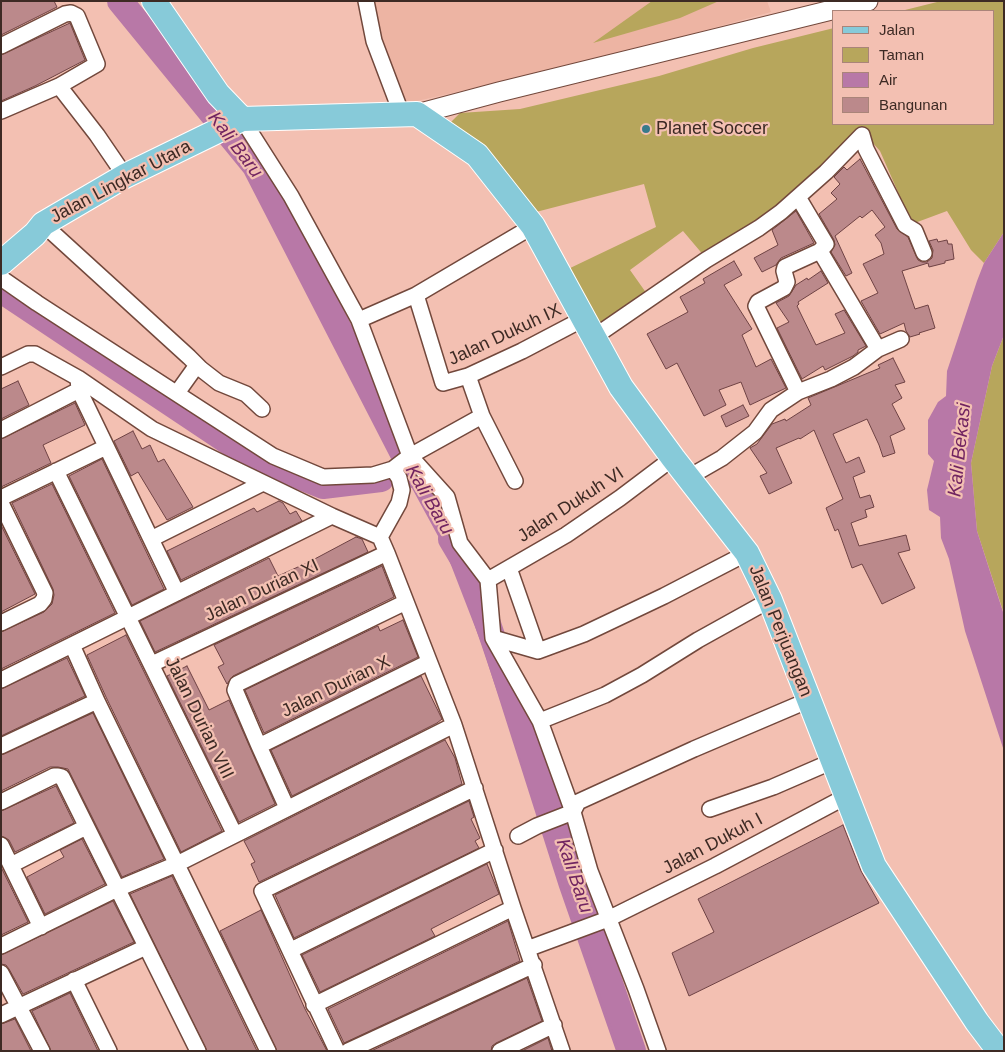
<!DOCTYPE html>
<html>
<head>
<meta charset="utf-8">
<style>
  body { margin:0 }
  #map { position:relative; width:1005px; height:1052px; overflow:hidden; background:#f3c0b2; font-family:Helvetica,sans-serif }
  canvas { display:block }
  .frame { position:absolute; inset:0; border:2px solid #3d2a24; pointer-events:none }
  .legend { position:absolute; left:832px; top:10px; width:162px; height:115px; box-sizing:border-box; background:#f3c0b2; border:1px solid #aa8479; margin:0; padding:6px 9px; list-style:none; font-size:15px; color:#3d2a24 }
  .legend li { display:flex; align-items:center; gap:10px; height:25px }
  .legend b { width:25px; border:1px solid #aa8479 }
</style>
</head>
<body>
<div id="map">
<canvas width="1005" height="1052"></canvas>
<div class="frame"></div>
<ul class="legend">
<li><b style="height:6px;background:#87cad9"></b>Jalan</li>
<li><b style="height:14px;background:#b7a65c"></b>Taman</li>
<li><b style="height:14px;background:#b878a7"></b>Air</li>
<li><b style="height:14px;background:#bb898b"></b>Bangunan</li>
</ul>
</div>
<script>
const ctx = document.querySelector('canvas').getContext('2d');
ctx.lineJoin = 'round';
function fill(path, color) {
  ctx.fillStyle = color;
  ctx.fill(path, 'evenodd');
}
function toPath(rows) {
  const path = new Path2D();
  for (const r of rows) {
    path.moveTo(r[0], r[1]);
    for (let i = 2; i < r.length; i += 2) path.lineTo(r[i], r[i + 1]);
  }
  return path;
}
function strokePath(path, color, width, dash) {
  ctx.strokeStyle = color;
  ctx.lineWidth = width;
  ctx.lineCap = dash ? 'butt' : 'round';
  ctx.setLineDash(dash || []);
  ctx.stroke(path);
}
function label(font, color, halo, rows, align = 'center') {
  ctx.font = font + ' Helvetica,sans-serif';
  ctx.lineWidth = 4.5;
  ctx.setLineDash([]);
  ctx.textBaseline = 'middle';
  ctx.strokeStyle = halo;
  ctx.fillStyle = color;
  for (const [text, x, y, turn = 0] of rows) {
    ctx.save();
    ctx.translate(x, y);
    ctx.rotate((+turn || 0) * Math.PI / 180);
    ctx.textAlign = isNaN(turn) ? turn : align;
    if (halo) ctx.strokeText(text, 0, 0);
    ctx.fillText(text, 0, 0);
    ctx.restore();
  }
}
const built = toPath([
  [374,1,767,1,771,12,597,60,404,104,377,28]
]);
const green = toPath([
  [652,1,719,1,680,18,593,43],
  [941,1,1004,1,1004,232,984,263,971,250,947,211,912,224,880,151,863,132,782,207,705,257,683,231,630,270,647,294,597,329,566,270,656,227,644,184,536,212,448,125,460,113,520,109,659,76,753,48,834,28,834,124,994,124,994,11,901,11],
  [1004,335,1004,614,977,531,971,463,992,366]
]);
const water = toPath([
  [1004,232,1004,335,992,366,971,463,977,531,1004,615,1004,751,965,631,949,559,941,538,940,517,929,510,927,490,934,461,928,454,928,420,938,402,946,396,947,371,977,281,984,263],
  [413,459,460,543,493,638,532,771,634,1051,616,1051,559,887,482,645,444,547,401,468]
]);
const river = toPath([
  [120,1,255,166,414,475],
  [1,290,251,457,323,486,381,479],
  [451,539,470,571,633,1051]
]);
const building = toPath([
  [1,1,54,1,57,7,1,35,1,1],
  [70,23,85,60,35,86,1,101,1,55,70,23],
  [860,159,897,229,908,237,918,260,922,262,927,262,932,258,933,250,929,241,937,239,938,242,947,240,948,244,952,244,954,259,945,261,945,263,929,267,928,263,902,271,915,309,928,305,935,328,919,333,920,334,910,337,906,331,904,323,880,334,861,301,878,293,863,264,884,254,881,243,875,235,885,227,872,210,862,218,860,216,835,236,852,273,846,276,831,252,835,245,834,240,819,214,837,199,831,193,840,184,834,177,844,167,847,170,860,159],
  [796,211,814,243,781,258,776,265,762,272,754,258,778,245,772,230,796,211],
  [734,261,742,275,724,285,752,329,742,335,756,367,771,359,786,388,750,405,741,382,719,390,726,405,704,416,677,363,666,369,647,334,688,312,680,297,705,283,703,279,734,261],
  [821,271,828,283,798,302,799,304,797,306,816,345,845,333,835,314,844,310,866,346,858,350,858,352,853,356,825,370,823,366,802,379,777,328,789,322,776,303,789,296,796,285,807,278,808,280,821,271],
  [893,358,905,382,895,385,902,398,892,404,905,429,890,436,895,453,883,457,879,445,867,419,833,434,846,463,859,457,865,472,853,477,860,498,870,495,874,507,865,510,867,517,851,523,859,546,906,535,910,550,898,553,915,588,882,604,862,564,852,568,838,529,835,531,826,508,843,499,814,430,800,439,799,438,776,448,792,483,769,494,760,476,767,473,750,448,757,444,772,424,785,419,786,421,811,405,808,398,880,368,878,365,893,358],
  [18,381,29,405,1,419,1,389,18,381],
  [75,403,85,425,43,445,51,463,1,487,1,439,75,403],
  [743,405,749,416,726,427,721,416,743,405],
  [133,431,142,449,150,445,158,462,164,459,193,507,167,520,138,472,131,476,114,441,133,431],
  [102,459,164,589,132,605,69,476,102,459],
  [52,484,115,613,1,669,1,632,44,612,52,604,54,595,53,589,12,503,52,484],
  [279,501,283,503,290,514,296,511,302,521,181,580,167,551,254,508,257,512,279,501],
  [1,525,35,594,1,612,1,525],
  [356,537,362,539,368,552,155,652,140,621,269,558,278,576,309,562,356,537],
  [382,566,394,597,233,676,227,684,218,667,224,664,214,645,382,566],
  [403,620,418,657,264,733,245,690,378,626,380,631,403,620],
  [126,635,222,831,181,852,106,697,87,655,126,635],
  [67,658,85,696,1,736,1,689,67,658],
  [187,666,209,710,229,700,275,804,239,822,167,676,187,666],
  [421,676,442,719,437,723,292,796,271,750,421,676],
  [93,713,164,859,122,877,68,769,58,767,50,767,1,791,1,755,93,713],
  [445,740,455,758,462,784,259,882,251,864,255,862,244,841,445,740],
  [56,786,74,823,15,852,9,840,1,836,1,811,56,786],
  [469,801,474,817,471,819,480,838,475,841,479,848,294,938,275,895,469,801],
  [843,825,861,871,879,903,689,996,672,953,714,932,698,899,843,825],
  [82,839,105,884,45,914,27,877,64,857,60,850,82,839],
  [487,864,499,894,431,929,435,936,320,992,302,955,487,864],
  [1,867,28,922,1,935,1,867],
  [172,876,257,1051,207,1051,130,894,172,876],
  [113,901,134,942,23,994,9,969,6,965,1,964,1,955,113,901],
  [261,910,305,1009,327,1051,277,1051,220,931,261,910],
  [508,921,520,961,344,1043,328,1009,508,921],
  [527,978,542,1021,496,1043,492,1046,491,1051,371,1051,527,978],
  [70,993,98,1051,51,1051,32,1011,70,993],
  [15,1019,31,1051,1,1051,1,1024,15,1019],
  [548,1038,552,1051,522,1051,548,1038]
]);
const minor = toPath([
  [366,1,374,41,402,115],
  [1,46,65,14,71,13,77,16,97,64,59,86,1,111],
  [59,86,97,135,125,176],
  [242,119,291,196,359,320,410,456,447,497,460,543,488,580,493,638,540,721,573,812,590,871,636,989,658,1051],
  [43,224,189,357,201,369,219,383,246,394,262,409],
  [820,251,878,349],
  [1,278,37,303,273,456,323,477,373,475,393,469],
  [416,295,443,383,468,376,522,351,583,319],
  [359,320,416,295,533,226],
  [594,337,706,260,759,228,781,212,826,172,862,135,866,149,905,225,915,231,924,253],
  [1,367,28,354,35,354,78,378,152,429,332,516,380,537,387,553,454,725,513,908,562,1051],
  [468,376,482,416,515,481],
  [78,378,79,390,177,593],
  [798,392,756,306,758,302,784,288,787,282,784,271,785,267,820,251,826,244,798,197],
  [177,393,197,365],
  [1,430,79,390],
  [56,471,235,835],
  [689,477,722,458,755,432,771,410,798,392,831,379,854,367,878,349,901,339],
  [1,498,106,447],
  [1,503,45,593,44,599,40,604,1,623],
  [380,537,399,503,402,490,399,478,393,469,410,456,482,416],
  [151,539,263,483],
  [509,568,538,651],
  [488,580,566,535,620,498,673,458],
  [493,638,538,651,584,634,664,596,747,553],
  [72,645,97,701,268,1051],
  [152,664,387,553],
  [1,680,332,516],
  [540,721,605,695,642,675,698,640,770,600],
  [1,746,97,701],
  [259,746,429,662],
  [1,802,54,776,58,776,62,777,198,1051],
  [287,808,259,746,235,690,237,684,406,602],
  [710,809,773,787,833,761],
  [518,836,537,826,573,812,578,802,694,749,809,700],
  [1,845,41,927],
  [11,865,86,827],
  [1,946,117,889,177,864,454,725],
  [527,949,608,919,715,866,847,796],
  [291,950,495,850],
  [1,973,42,1051],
  [74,980,109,1051],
  [314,1005,513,908],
  [1,1015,146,947],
  [337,1051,262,891,475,788],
  [348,1051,534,965],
  [500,1051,554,1025]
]);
const tertiary = toPath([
  [417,114,499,92,868,1]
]);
const primary = toPath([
  [154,1,218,94,242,119],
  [1,263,35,234,43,224,125,176,242,119,417,114,477,155,533,226,621,387,673,458,747,553,770,600,874,866,977,1022,999,1051]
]);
const markers = [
  [646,129,5,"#387a8b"]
];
const poiNames = [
  ["Planet Soccer",656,129]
];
const streetNames = [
  ["Jalan Lingkar Utara",121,182,-28],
  ["Jalan Dukuh IX",505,335,-25],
  ["Jalan Dukuh VI",571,505,-33],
  ["Jalan Durian XI",262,591,-25],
  ["Jalan Perjuangan",780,631,68],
  ["Jalan Durian X",336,687,-26],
  ["Jalan Durian VIII",199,718,64],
  ["Jalan Dukuh I",713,844,-28]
];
const waterNames = [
  ["Kali Baru",235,145,53],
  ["Kali Bekasi",960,450,-84],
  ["Kali Baru",429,500,60],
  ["Kali Baru",574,876,71]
];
fill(built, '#edb4a3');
fill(green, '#b7a65c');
fill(water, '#b878a7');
strokePath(river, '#b878a7', 26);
fill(building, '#bb898b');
strokePath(building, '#6e4244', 1);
strokePath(minor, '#72483c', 18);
strokePath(tertiary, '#72483c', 21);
strokePath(primary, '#fff', 26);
strokePath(minor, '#fff', 15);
strokePath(tertiary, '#fff', 19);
strokePath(primary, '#87cad9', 24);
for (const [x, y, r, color] of markers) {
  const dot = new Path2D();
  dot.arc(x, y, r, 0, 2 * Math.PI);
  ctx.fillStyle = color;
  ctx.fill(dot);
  strokePath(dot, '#f3c0b2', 2);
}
label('18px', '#3d2a24', '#f3c0b2', poiNames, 'left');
label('18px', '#3d2a24', '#f3c0b2', streetNames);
label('italic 19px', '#712461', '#f3c0b2', waterNames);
</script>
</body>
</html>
